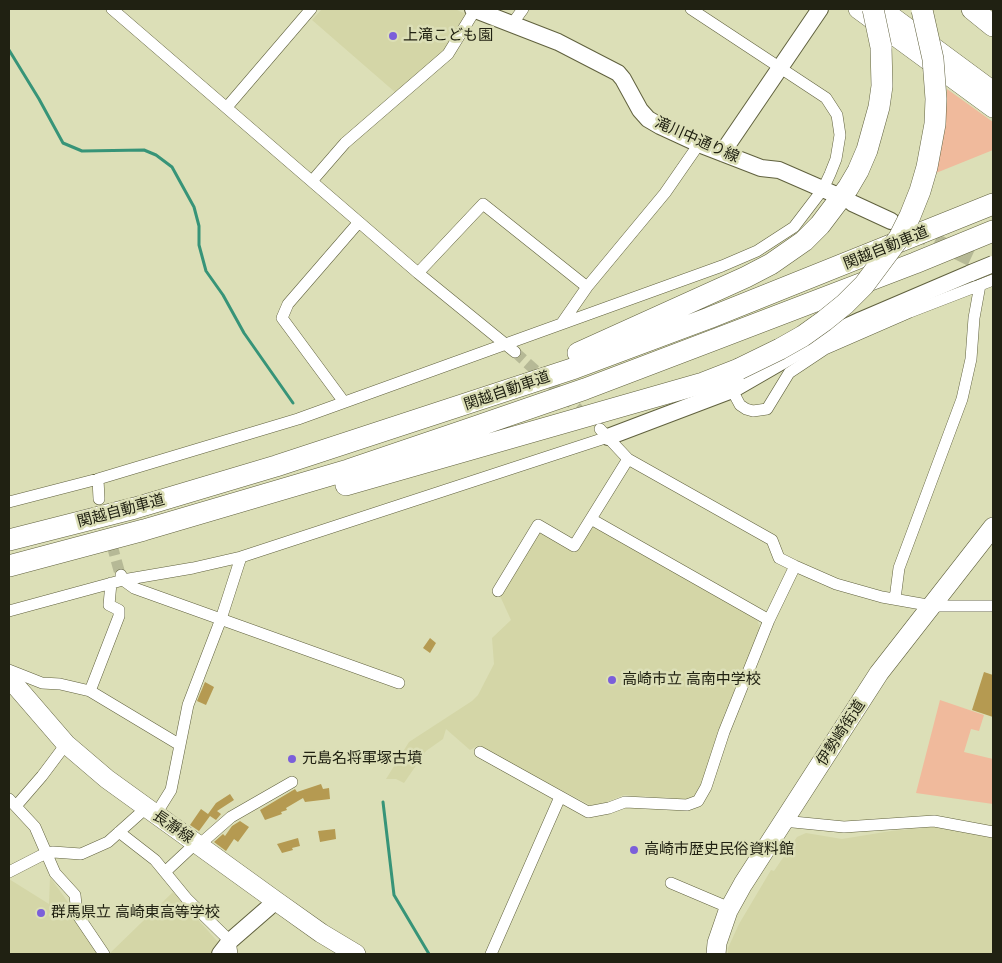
<!DOCTYPE html>
<html>
<head>
<meta charset="utf-8">
<style>
  body { margin:0 }
  #map { position:relative; width:1002px; height:963px; overflow:hidden; background:#dcdfb7; font-family:Figtree,sans-serif }
  canvas { display:block }
  .frame { position:absolute; inset:0; border:10px solid #202112; pointer-events:none }
</style>
</head>
<body>
<div id="map">
<canvas width="1002" height="963"></canvas>
<div class="frame"></div>
</div>
<script>
const ctx = document.querySelector('canvas').getContext('2d');
ctx.lineJoin = 'round';
function fill(path, color) {
  ctx.fillStyle = color;
  ctx.fill(path, 'evenodd');
}
function toPath(rows) {
  const path = new Path2D();
  for (const r of rows) {
    path.moveTo(r[0], r[1]);
    for (let i = 2; i < r.length; i += 2) path.lineTo(r[i], r[i + 1]);
  }
  return path;
}
function strokePath(path, color, width, dash) {
  ctx.strokeStyle = color;
  ctx.lineWidth = width;
  ctx.lineCap = dash ? 'butt' : 'round';
  ctx.setLineDash(dash || []);
  ctx.stroke(path);
}
function label(font, color, halo, rows, align = 'center') {
  ctx.font = font + ' Figtree,"Noto Sans JP",sans-serif';
  ctx.lineWidth = 5;
  ctx.setLineDash([]);
  ctx.textBaseline = 'middle';
  ctx.strokeStyle = halo;
  ctx.fillStyle = color;
  for (const [text, x, y, turn = 0] of rows) {
    ctx.save();
    ctx.translate(x, y);
    ctx.rotate((+turn || 0) * Math.PI / 180);
    ctx.textAlign = isNaN(turn) ? turn : align;
    if (halo) ctx.strokeText(text, 0, 0);
    ctx.fillText(text, 0, 0);
    ctx.restore();
  }
}
const built = toPath([
  [322,9,455,9,468,15,446,52,396,93,312,20],
  [597,526,757,619,760,629,724,715,699,791,694,798,685,799,624,795,594,807,477,746,470,750,446,729,443,739,426,751,404,783,396,779,386,779,409,742,472,701,478,695,494,664,492,638,511,620,500,596,541,531,575,551,591,528],
  [933,827,993,837,993,954,728,954,728,948,739,924,771,870,774,871,797,837,806,833,842,839,891,831],
  [50,877,70,905,76,921,98,954,9,954,9,879,49,904],
  [173,892,218,942,211,954,109,954]
]);
const green = toPath([
  [947,89,993,122,993,150,936,173,945,123],
  [940,700,984,715,979,731,971,729,964,752,993,759,993,804,916,793]
]);
const stream = toPath([
  [9,50,39,99,63,143,82,151,144,150,156,155,172,167,194,207,199,226,199,245,206,271,223,295,244,333,293,403],
  [383,802,394,895,429,954]
]);
const building = toPath([
  [430,638,436,643,430,653,423,648],
  [984,672,993,675,993,717,972,710],
  [205,682,214,687,206,705,197,701],
  [321,784,323,789,329,788,330,799,305,802,303,798,286,808,287,810,281,812,282,814,265,820,260,810,295,789,297,792],
  [230,794,234,800,217,811,221,814,216,820,210,816,199,831,190,825,201,809,208,814,216,803],
  [240,821,249,827,238,842,234,839,226,851,214,842,223,834,225,836,232,826],
  [335,829,336,839,320,842,318,831],
  [298,838,300,846,292,848,293,850,282,853,277,844]
]);
const streetTunnel = toPath([
  [515,352,588,418],
  [103,513,120,574]
]);
const secondaryTunnel = toPath([
  [913,231,977,261]
]);
const street = toPath([
  [112,9,418,273,515,352],
  [512,24,523,9],
  [227,107,311,9],
  [312,181,345,143,448,54,475,10],
  [418,273,483,204,587,287],
  [562,323,587,287,665,193,699,144],
  [732,390,740,405,746,409,753,411,767,409,789,373,825,349,910,312,993,280],
  [344,402,282,318,288,304,359,222],
  [600,429,628,459,772,540,779,558,795,566,836,584,882,597,933,606,993,606],
  [98,479,99,499],
  [9,502,98,479,298,419,722,266,757,251,794,227,823,189,830,174,836,159,840,135,837,115,826,98,691,9],
  [591,519,769,620],
  [121,575,123,580,134,588,399,683],
  [498,591,538,525,574,546,628,459],
  [895,599,899,568,962,399,971,359,974,318,980,285],
  [9,611,123,580,193,568,241,557,608,437],
  [9,670,42,683,60,684,90,691,180,745],
  [90,691,119,616,119,610,109,605,111,583],
  [480,752,588,812,609,808,625,802,687,805,698,801,706,787,724,732,769,620,795,566],
  [9,799,35,827,55,873,75,895,77,914,104,954],
  [16,806,42,776,66,744],
  [156,814,171,790,188,705,221,619,241,557],
  [783,821,844,827,934,821,993,832],
  [119,832,155,860,187,899,230,941,232,954],
  [199,845,231,817,292,782],
  [9,872,46,853,53,852,81,854,108,842,146,808],
  [165,872,196,843],
  [671,883,730,908],
  [491,954,560,797]
]);
const secondary = toPath([
  [473,9,558,42,618,73,623,79,640,110,648,119,660,126,699,144,761,168,779,170,834,194],
  [722,153,820,9],
  [852,203,891,221],
  [608,437,732,390,822,338,861,320,971,273],
  [220,954,230,941,276,901]
]);
const primary = toPath([
  [858,9,993,108],
  [882,9,993,91],
  [9,678,66,744,107,779,276,901,321,933,356,954],
  [716,954,717,943,728,911,743,884,879,673,993,527]
]);
const highway = toPath([
  [972,9,993,26],
  [578,353,746,277,771,264,804,241,820,225,848,188,858,171,867,150,879,107,882,86,881,47],
  [346,485,703,383,739,369],
  [9,540,135,508,276,466,575,368,709,318,993,204],
  [9,566,144,530,348,470,469,429,585,389,719,338,915,263,993,231]
]);
const secondaryBridge = toPath([
  [971,273,993,264]
]);
const highwayBridge = toPath([
  [873,9,881,47],
  [739,369,780,349,803,336,824,321,845,304,864,285,899,238,910,216,920,191,927,167,935,124,936,99,933,59,922,10]
]);
const markers = [
  [393,36,5,"#7b5fda"],
  [612,680,5,"#7b5fda"],
  [292,759,5,"#7b5fda"],
  [634,850,5,"#7b5fda"],
  [41,913,5,"#7b5fda"]
];
const poiNames = [
  ["上滝こども園",403,36],
  ["高崎市立 高南中学校",622,680],
  ["元島名将軍塚古墳",302,759],
  ["高崎市歴史民俗資料館",644,850],
  ["群馬県立 高崎東高等学校",51,913]
];
const streetNames = [
  ["滝川中通り線",697,140,24],
  ["関越自動車道",886,248,-22],
  ["関越自動車道",507,391,-19],
  ["関越自動車道",121,511,-15],
  ["伊勢崎街道",841,733,-57],
  ["長瀞線",173,827,35]
];
fill(built, '#d4d6a7');
fill(green, '#f0ba9c');
strokePath(stream, '#379478', 3);
fill(building, '#b59a51');
strokePath(streetTunnel, '#b6b996', 11, [11, 5.5]);
strokePath(secondaryTunnel, '#b6b996', 16, [16, 8]);
strokePath(street, '#60613e', 12);
strokePath(secondary, '#60613e', 18);
strokePath(primary, '#60613e', 20);
strokePath(highway, '#60613e', 22);
strokePath(street, '#fff', 11);
strokePath(secondary, '#fff', 16);
strokePath(primary, '#fff', 19);
strokePath(highway, '#fff', 21);
strokePath(secondaryBridge, '#60613e', 18, []);
strokePath(highwayBridge, '#60613e', 22, []);
strokePath(secondaryBridge, '#fff', 16);
strokePath(highwayBridge, '#fff', 21);
for (const [x, y, r, color] of markers) {
  const dot = new Path2D();
  dot.arc(x, y, r, 0, 2 * Math.PI);
  ctx.fillStyle = color;
  ctx.fill(dot);
  strokePath(dot, '#dcdfb7', 2);
}
label('15px', '#202112', '#dcdfb7', poiNames, 'left');
label('15px', '#202112', '#dcdfb7', streetNames);
</script>
</body>
</html>
